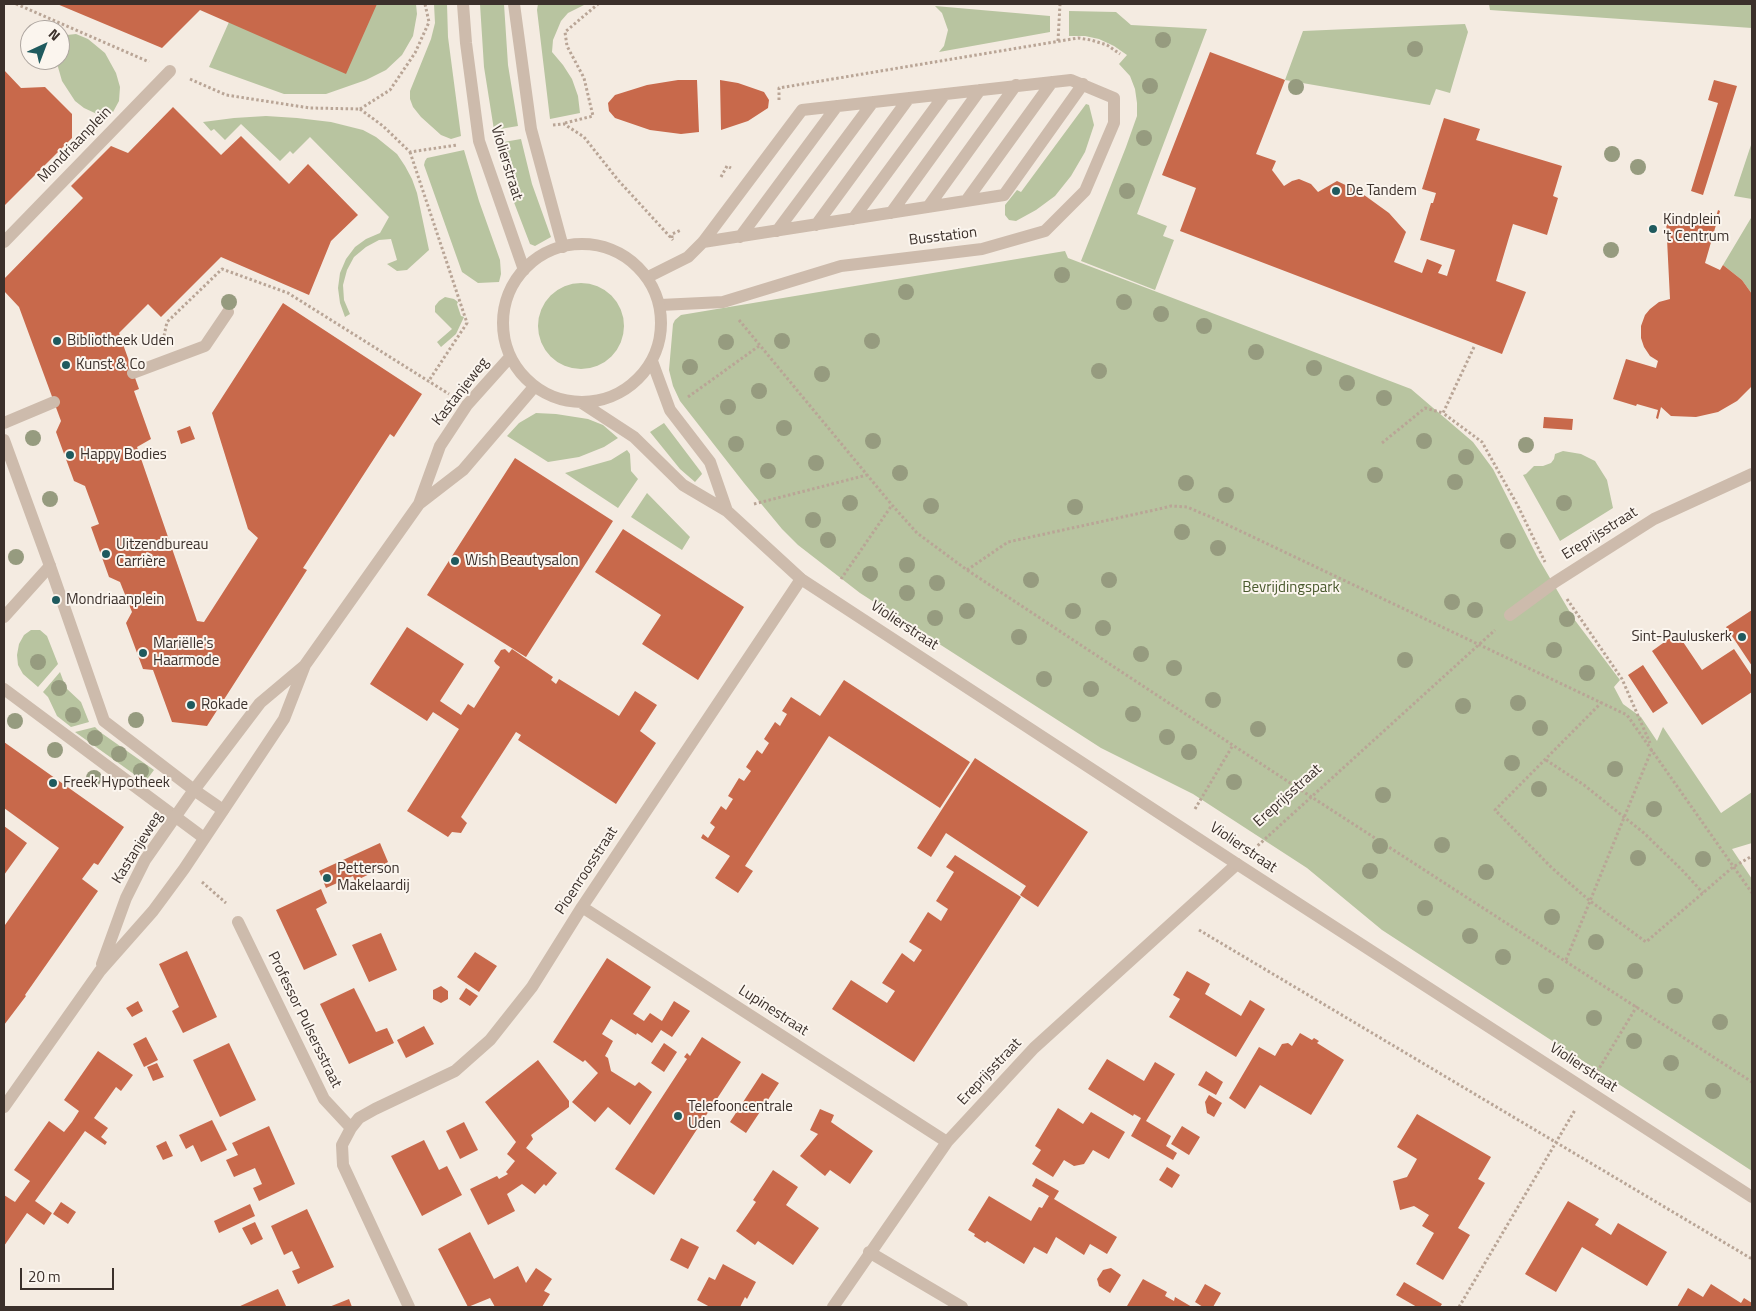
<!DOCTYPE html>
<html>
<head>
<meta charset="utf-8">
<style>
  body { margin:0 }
  #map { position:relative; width:1756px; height:1311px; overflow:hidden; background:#f4ebe1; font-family:"Titillium Web",sans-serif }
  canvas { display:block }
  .frame { position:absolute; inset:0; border:5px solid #3b302b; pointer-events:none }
  .north { position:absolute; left:20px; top:20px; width:50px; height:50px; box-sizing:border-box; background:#fbf5ee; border:1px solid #aea6a0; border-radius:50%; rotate:43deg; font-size:14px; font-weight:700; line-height:20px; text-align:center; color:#3b302b }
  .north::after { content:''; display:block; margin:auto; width:18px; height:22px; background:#1f5a5e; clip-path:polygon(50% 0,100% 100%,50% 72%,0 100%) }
  .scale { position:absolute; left:20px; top:1268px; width:94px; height:22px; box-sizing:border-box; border:2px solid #3b302b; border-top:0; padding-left:6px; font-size:15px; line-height:18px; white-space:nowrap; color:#3b302b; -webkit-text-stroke:4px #fbf5ee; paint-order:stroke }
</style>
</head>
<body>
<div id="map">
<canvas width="1756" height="1311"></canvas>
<div class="frame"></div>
<div class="north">N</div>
<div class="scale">20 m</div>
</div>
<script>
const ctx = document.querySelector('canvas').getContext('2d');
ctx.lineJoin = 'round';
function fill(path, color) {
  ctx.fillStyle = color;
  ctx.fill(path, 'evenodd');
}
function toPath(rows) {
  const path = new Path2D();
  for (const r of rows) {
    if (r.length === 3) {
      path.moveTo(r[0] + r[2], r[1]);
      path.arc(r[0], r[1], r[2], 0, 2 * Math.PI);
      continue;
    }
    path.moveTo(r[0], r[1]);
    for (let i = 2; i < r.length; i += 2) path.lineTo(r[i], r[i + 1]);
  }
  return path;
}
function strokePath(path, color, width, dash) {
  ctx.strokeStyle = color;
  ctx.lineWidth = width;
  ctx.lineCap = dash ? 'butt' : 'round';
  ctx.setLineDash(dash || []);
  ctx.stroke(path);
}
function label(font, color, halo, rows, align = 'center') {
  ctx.font = font + ' "Titillium Web",sans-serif';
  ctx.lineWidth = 4;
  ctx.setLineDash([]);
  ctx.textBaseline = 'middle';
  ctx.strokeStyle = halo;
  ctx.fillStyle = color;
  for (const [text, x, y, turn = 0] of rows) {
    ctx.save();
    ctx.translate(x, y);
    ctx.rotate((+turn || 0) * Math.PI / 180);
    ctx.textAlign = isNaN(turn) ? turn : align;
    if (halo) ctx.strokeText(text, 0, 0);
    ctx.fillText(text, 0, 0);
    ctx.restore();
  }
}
const green = toPath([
  [237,4,301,4,323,7,343,4,416,4,417,14,413,36,402,55,386,70,366,80,326,94,284,94,209,67],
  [434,4,447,4,448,37,461,136,451,139,441,135,421,117,413,107,410,99,410,91,431,39,435,23],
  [480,4,504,4,508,65,518,126,494,130,484,67],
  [538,4,586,4,568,13,561,21,553,40,552,52,563,65,572,79,578,96,580,113,550,119,537,10],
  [1489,4,1752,4,1752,28,1490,10],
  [935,6,1050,16,1050,32,939,52,944,46,948,30,942,13],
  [1069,11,1116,12,1131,25,1207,29,1137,214,1167,226,1163,236,1174,240,1155,290,1081,261,1126,147,1137,116,1137,103,1135,89,1130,76,1119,64,1127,55,1114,46,1099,39,1085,36,1069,36],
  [1465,24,1468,32,1450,93,1436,89,1430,105,1285,80,1303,31],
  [76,34,88,39,105,53,116,73,120,87,119,101,113,112,106,114,97,114,84,108,75,101,62,81,56,60,60,60,60,39,67,35],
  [1086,104,1089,105,1094,125,1085,152,1071,176,1055,196,1036,210,1016,221,1009,220,1005,215,1005,205,1017,190,1021,192],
  [266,116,297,118,331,122,363,130,376,137,397,154,405,166,412,179,417,193,429,250,407,270,397,271,387,264,397,260,391,239,379,240,366,247,354,257,347,270,343,285,344,300,350,314,345,317,340,303,338,288,340,273,346,259,355,247,366,239,380,233,389,217,310,137,293,154,290,151,280,161,241,124,225,140,214,129,211,131,203,122,234,118],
  [521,139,532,184,551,237,535,246,530,244,510,192,498,143],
  [1752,142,1752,199,1734,196],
  [464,150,479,201,500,260,501,274,499,282,478,283,462,272,424,165,425,161,427,158],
  [1751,218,1752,219,1752,294,1742,280,1723,265],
  [1065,251,1068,258,1411,389,1473,442,1493,469,1537,556,1574,619,1620,680,1614,687,1623,704,1641,717,1657,741,1663,727,1721,813,1752,792,1752,843,1732,849,1752,879,1752,1171,1382,930,1307,868,1193,794,1101,748,860,593,798,545,782,529,744,483,680,401,673,386,669,370,673,324,675,320,681,315],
  [581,326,43],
  [445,297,454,299,458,302,457,304,461,316,464,317,456,334,441,347,437,342,452,329,435,312,435,306,439,301],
  [536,413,556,414,588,419,603,425,618,438,604,447,579,457,548,462,507,436,519,423],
  [664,423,701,472,702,474,695,482,680,469,650,432],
  [627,450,630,454,631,471,638,479,618,508,565,473,611,460],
  [1563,451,1581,454,1595,461,1607,480,1613,508,1560,541,1523,475,1526,474,1534,466,1543,466,1551,463,1554,459,1555,454],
  [647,493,690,537,682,550,631,517],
  [31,630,40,630,47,636,58,664,38,687,23,674,18,665,17,655,19,644,24,635],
  [60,672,66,688,81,702,89,722,71,727,57,716,48,697,43,692],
  [95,727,100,732,154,770,145,782,75,732]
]);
const building = toPath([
  [57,4,377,4,346,74,200,10,162,48],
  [1210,52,1285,80,1256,154,1276,161,1272,170,1284,186,1292,181,1299,179,1311,184,1318,192,1337,181,1360,192,1389,213,1406,232,1394,262,1422,273,1427,259,1442,265,1438,273,1447,276,1455,250,1420,240,1431,203,1433,203,1436,193,1422,189,1444,118,1480,129,1476,140,1562,166,1553,196,1558,198,1547,235,1513,224,1496,281,1526,292,1502,354,1180,231,1196,188,1162,175],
  [4,70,21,88,45,87,72,114,72,138,4,206],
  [678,80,697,80,699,132,681,134,650,130,615,118,609,111,608,103,615,95,647,85],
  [720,80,738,83,764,92,769,100,768,108,748,121,721,130],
  [1714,80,1737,86,1703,195,1691,191,1718,103,1708,100],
  [173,107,221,155,241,136,289,184,308,164,358,215,331,241,309,295,221,257,161,317,148,304,119,333,139,389,134,391,151,439,137,447,197,621,204,622,258,538,248,529,212,413,283,303,422,394,394,437,390,434,303,568,307,570,207,726,172,722,153,670,143,669,126,623,132,612,120,582,109,577,91,527,99,524,85,486,74,481,56,432,61,421,19,307,4,291,4,279,83,198,71,186,111,146,128,153],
  [1718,210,1720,211,1705,263,1720,270,1723,265,1742,280,1752,294,1752,386,1737,401,1718,412,1696,417,1671,416,1661,407,1658,419,1656,418,1658,410,1637,404,1636,406,1613,399,1626,359,1656,368,1658,361,1650,356,1644,347,1641,338,1641,326,1645,315,1650,309,1659,302,1670,299,1666,219,1716,217],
  [1544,417,1573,419,1572,430,1543,428],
  [190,426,195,439,181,444,177,431],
  [515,458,613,521,526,657,427,595],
  [623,529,744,607,698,680,642,644,661,615,595,572],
  [1752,610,1752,666,1726,627],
  [407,627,464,664,440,701,461,715,468,704,474,708,500,667,496,664,494,661,501,650,505,649,509,653,512,649,553,677,551,680,556,684,559,679,619,716,635,691,657,705,640,731,656,743,616,804,518,740,521,735,516,732,461,817,467,823,461,833,452,832,448,837,407,811,459,729,433,712,427,721,370,684],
  [1677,633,1702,670,1734,649,1752,676,1752,692,1702,725,1652,651],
  [1643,665,1668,703,1653,713,1628,675],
  [844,680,970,762,940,808,829,736,745,866,753,871,738,893,715,878,730,856,701,838,703,834,708,838,715,827,710,823,721,806,726,810,733,799,728,796,739,778,744,781,751,771,746,767,757,750,762,754,769,743,764,739,775,722,780,726,787,714,782,711,791,697,820,716],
  [4,742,124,827,98,865,94,863,82,879,98,891,25,995,26,996,4,1025,4,924,5,925,59,848,4,808],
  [975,758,1088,832,1038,907,1020,895,1026,886,946,833,931,857,917,848],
  [4,826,27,843,4,875],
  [380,843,388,862,381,866,382,868,355,881,353,876,326,888,319,871],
  [955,855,1021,897,914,1062,832,1009,851,980,887,1003,895,991,882,983,902,953,914,962,922,950,909,942,928,912,941,921,948,909,936,901,954,872,946,867],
  [321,889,327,903,316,909,337,955,304,970,276,910],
  [381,933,397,970,369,982,352,945],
  [187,951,217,1017,183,1033,172,1011,179,1007,159,964],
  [475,952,497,966,479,992,457,977],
  [607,958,651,987,633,1014,644,1021,650,1013,662,1021,674,1001,690,1011,672,1037,661,1030,652,1043,637,1033,636,1035,611,1019,602,1034,613,1041,605,1056,608,1058,611,1071,635,1086,639,1082,652,1092,630,1125,608,1107,595,1122,572,1102,598,1073,585,1060,583,1062,553,1042],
  [1187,971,1210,984,1205,994,1241,1016,1250,1000,1265,1009,1236,1057,1169,1017,1180,999,1173,995],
  [441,986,448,991,448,999,441,1003,433,999,433,990],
  [354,988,376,1032,387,1028,394,1043,349,1064,320,1004],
  [466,988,478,996,470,1006,459,999],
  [138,1001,143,1011,132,1017,126,1008],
  [424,1026,434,1044,406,1058,397,1040],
  [1300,1033,1312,1040,1314,1038,1319,1041,1317,1043,1344,1060,1311,1115,1260,1085,1245,1109,1229,1098,1259,1047,1275,1056,1282,1044,1288,1043,1292,1046],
  [146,1037,158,1060,144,1067,133,1044],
  [702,1037,741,1062,654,1195,615,1169,687,1059,684,1057,687,1053,690,1056],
  [229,1043,256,1100,220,1117,193,1060],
  [664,1043,677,1052,664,1072,651,1063],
  [98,1051,133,1075,121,1091,116,1087,94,1118,108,1128,101,1137,107,1142,105,1145,85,1131,35,1201,52,1213,44,1225,27,1213,4,1246,4,1195,15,1202,30,1181,14,1170,49,1121,64,1132,72,1122,79,1111,64,1100],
  [1107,1059,1144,1081,1155,1062,1175,1074,1146,1121,1171,1136,1166,1146,1177,1153,1173,1160,1131,1136,1141,1118,1134,1114,1133,1116,1088,1089],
  [538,1060,569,1101,569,1107,531,1135,533,1139,526,1148,557,1173,546,1186,544,1184,535,1194,522,1184,507,1194,515,1211,488,1225,470,1189,497,1176,499,1179,508,1174,506,1172,515,1161,507,1154,516,1142,485,1102],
  [157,1063,164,1077,153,1081,147,1067],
  [1206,1071,1223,1082,1216,1095,1198,1085],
  [762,1073,779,1083,746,1133,730,1122],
  [1209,1095,1222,1103,1214,1117,1207,1113,1205,1102],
  [1058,1108,1083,1124,1091,1112,1125,1132,1109,1159,1093,1150,1084,1164,1074,1166,1064,1160,1053,1177,1032,1164,1041,1150,1035,1146],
  [820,1109,834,1115,831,1122,873,1151,850,1184,830,1170,825,1176,800,1156,818,1134,810,1130],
  [1417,1114,1491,1157,1478,1179,1485,1183,1458,1228,1470,1235,1443,1280,1416,1264,1434,1233,1422,1226,1429,1215,1414,1206,1400,1210,1393,1181,1407,1177,1417,1159,1397,1147],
  [212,1120,227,1150,201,1162,193,1145,186,1149,179,1135],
  [464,1122,478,1150,460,1159,446,1131],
  [269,1126,295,1184,259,1201,253,1188,262,1184,255,1168,234,1177,226,1160,238,1155,232,1143],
  [1182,1126,1200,1137,1189,1155,1171,1144],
  [424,1140,439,1170,447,1166,462,1195,422,1216,391,1156],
  [166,1141,173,1156,163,1160,156,1146],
  [1167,1167,1180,1175,1172,1188,1159,1180],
  [773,1170,798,1187,786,1205,819,1228,793,1265,758,1241,755,1245,736,1231,756,1202,753,1200],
  [1036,1178,1059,1191,1054,1199,1117,1237,1107,1254,1090,1244,1084,1255,1056,1237,1047,1254,1034,1247,1024,1264,987,1241,985,1243,974,1236,975,1234,968,1230,989,1196,1031,1221,1039,1207,1042,1208,1049,1196,1032,1186],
  [1568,1201,1599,1219,1595,1225,1611,1235,1618,1223,1667,1252,1647,1286,1582,1247,1556,1292,1525,1274],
  [61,1202,76,1212,68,1224,53,1214],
  [250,1204,255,1216,219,1233,214,1221],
  [307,1209,334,1267,298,1284,292,1271,300,1268,292,1251,284,1255,271,1226],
  [255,1222,263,1239,251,1245,242,1228],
  [470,1232,494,1279,518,1266,526,1283,536,1268,552,1279,544,1291,550,1294,542,1307,535,1306,535,1307,495,1307,490,1298,468,1307,438,1249],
  [681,1238,699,1247,688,1269,670,1260],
  [723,1264,756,1282,747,1299,745,1297,740,1307,710,1307,697,1300,709,1277,715,1280],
  [1111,1268,1121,1275,1110,1293,1099,1286,1097,1279,1103,1270],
  [1143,1279,1167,1292,1165,1296,1174,1301,1175,1297,1192,1307,1130,1307,1127,1306],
  [1404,1282,1442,1304,1440,1307,1417,1307,1396,1295],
  [1205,1284,1221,1293,1213,1307,1203,1307,1195,1302],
  [1711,1284,1741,1303,1744,1298,1752,1303,1752,1307,1677,1307,1688,1288,1703,1297],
  [278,1289,286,1306,283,1307,238,1307],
  [349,1299,352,1307,329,1307]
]);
const path = toPath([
  [16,4,149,62],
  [1058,41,1060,4],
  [190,79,226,95,310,108,360,109],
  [779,100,779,88,1078,38,1091,40,1107,45,1120,54],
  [360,109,383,126,410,152,457,145],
  [360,109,390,90,415,53,429,22,425,4],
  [565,123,593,116,584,78,567,46,565,32,598,4],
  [553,125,564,124,584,137,618,180,673,240],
  [410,152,467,323,428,382],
  [721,177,727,166,731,168],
  [672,238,672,234,681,230],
  [739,320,892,505,917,533,967,570,1310,796,1752,1082],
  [164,336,167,322,222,269,288,293,449,394],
  [1474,347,1443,413,1482,442,1518,506,1545,562],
  [688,397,759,346],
  [1382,443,1425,408,1443,413],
  [754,504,867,475],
  [967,570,1008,542,1159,509,1171,506,1187,507,1213,518,1627,715,1752,893],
  [841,579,892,505],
  [1567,599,1622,679,1650,743],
  [1602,702,1495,810,1552,868,1590,901,1646,942,1733,867,1752,856],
  [1546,760,1584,785,1644,833,1683,871,1703,893],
  [1195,809,1233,745],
  [1254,849,1495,630],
  [202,882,226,903],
  [1199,930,1752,1259],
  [1566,960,1652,749],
  [1597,1072,1637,1006],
  [1459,1307,1575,1110]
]);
const service = toPath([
  [966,201,1052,82],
  [928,207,1016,85],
  [891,213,980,90],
  [853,219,945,94],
  [816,225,909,98],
  [777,231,873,102],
  [740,237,837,106],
  [4,242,170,71],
  [703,242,1004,195,1083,84],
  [650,276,688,257,703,242,802,110,1071,80,1114,98,1114,123,1085,191,1045,231,982,249,841,266,723,302,660,305],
  [133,373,205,346,228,312],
  [4,423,54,402],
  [4,617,50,566]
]);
const minor = toPath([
  [4,440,50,566,104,721,194,790,223,810],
  [1510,615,1555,582,1654,519,1752,474],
  [4,689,204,838],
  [582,907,947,1142],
  [238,922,324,1099,351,1128,342,1145,343,1165,409,1307],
  [351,1128,359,1118,375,1109,455,1071,490,1040,532,987,582,907,801,579],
  [869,1252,962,1307],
  [833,1307,947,1142,1034,1048,1237,864]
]);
const tertiary = toPath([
  [463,4,466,43,479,141,524,270],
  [514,4,531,129,563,247],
  [582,323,79],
  [652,361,670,410,710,462,727,511],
  [582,403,634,437,683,485,727,511,801,579,1237,864,1752,1197],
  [419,504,463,470,534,387],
  [102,964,126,898,145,860,194,790,260,703,304,666],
  [4,1107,100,971,153,911,184,869,284,719,305,665,419,504,440,446,467,405,510,357]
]);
const trees = [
  [1163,40],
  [1415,49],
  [1150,86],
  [1296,87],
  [1144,138],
  [1612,154],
  [1638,167],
  [1127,191],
  [1611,250],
  [1062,275],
  [906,292],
  [229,302],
  [1124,302],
  [1161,314],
  [1204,326],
  [782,341],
  [872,341],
  [726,342],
  [1256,352],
  [690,367],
  [1314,368],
  [1099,371],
  [822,374],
  [1347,383],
  [759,391],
  [1384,398],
  [728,407],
  [784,428],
  [33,438],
  [873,441],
  [1424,441],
  [736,444],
  [1526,445],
  [1466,457],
  [816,463],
  [768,471],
  [900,473],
  [1375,475],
  [1455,482],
  [1186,483],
  [1226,495],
  [50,499],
  [850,503],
  [1564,503],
  [931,506],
  [1075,507],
  [813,520],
  [1182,532],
  [828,540],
  [1508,541],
  [1218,548],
  [16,557],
  [907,565],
  [870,574],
  [1031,580],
  [1109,580],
  [937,583],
  [907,593],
  [1452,602],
  [1475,610],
  [967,611],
  [1073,611],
  [935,618],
  [1567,619],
  [1103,628],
  [1019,637],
  [1554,650],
  [1141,654],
  [1405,660],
  [38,662],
  [1174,668],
  [1587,673],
  [1044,679],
  [59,688],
  [1091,689],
  [1213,700],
  [1518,703],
  [1463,706],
  [1133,714],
  [73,715],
  [136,720],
  [15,721],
  [1540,728],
  [1258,729],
  [1167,737],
  [95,738],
  [55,750],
  [1189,752],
  [119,754],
  [1512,763],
  [1615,769],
  [141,771],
  [94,778],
  [1234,782],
  [1539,789],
  [1383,795],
  [1654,809],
  [1442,845],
  [1380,846],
  [1638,858],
  [1703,859],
  [1370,871],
  [1486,872],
  [1425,908],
  [1552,917],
  [1470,936],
  [1596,942],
  [1503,957],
  [1635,971],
  [1546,986],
  [1675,996],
  [1594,1018],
  [1720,1022],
  [1634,1041],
  [1671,1063],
  [1713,1091]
];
const markers = [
  [1336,191,5,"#1f5a5e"],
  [1653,229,5,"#1f5a5e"],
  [57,341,5,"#1f5a5e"],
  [66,365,5,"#1f5a5e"],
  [70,455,5,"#1f5a5e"],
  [106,554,5,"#1f5a5e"],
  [455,561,5,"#1f5a5e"],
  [56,600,5,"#1f5a5e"],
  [1742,637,5,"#1f5a5e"],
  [143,653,5,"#1f5a5e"],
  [191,705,5,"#1f5a5e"],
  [53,783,5,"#1f5a5e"],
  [327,878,5,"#1f5a5e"],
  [678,1116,5,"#1f5a5e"]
];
const streetNames = [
  ["Mondriaanplein",75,145,-46],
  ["Violierstraat",506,163,73],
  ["Busstation",943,237,-7],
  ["Kastanjeweg",461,392,-52],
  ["Ereprijsstraat",1600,534,-32],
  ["Violierstraat",904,626,33],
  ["Ereprijsstraat",1288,796,-42],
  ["Kastanjeweg",138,848,-58],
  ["Violierstraat",1243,848,34],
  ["Pioenroosstraat",587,871,-57],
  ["Lupinestraat",773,1011,33],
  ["Professor Pulsersstraat",304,1020,64],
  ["Violierstraat",1583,1068,33],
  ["Ereprijsstraat",990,1072,-47]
];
const poiNames = [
  ["De Tandem",1346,191],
  ["Kindplein",1663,220],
  ["'t Centrum",1663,237],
  ["Bibliotheek Uden",67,341],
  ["Kunst & Co",76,365],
  ["Happy Bodies",80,455],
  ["Uitzendbureau",116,545],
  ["Carrière",116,562],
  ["Wish Beautysalon",465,561],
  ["Mondriaanplein",66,600],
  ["Sint-Pauluskerk",1732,637,"right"],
  ["Mariëlle's",153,644],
  ["Haarmode",153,661],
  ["Rokade",201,705],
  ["Freek Hypotheek",63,783],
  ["Petterson",337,869],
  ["Makelaardij",337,886],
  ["Telefooncentrale",688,1107],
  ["Uden",688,1124]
];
const parkNames = [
  ["Bevrijdingspark",1291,588]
];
fill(green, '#b8c4a0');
fill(building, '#c8694b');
strokePath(path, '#b9a596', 3, [2.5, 2.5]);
strokePath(service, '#cdbbac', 12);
strokePath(minor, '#cdbbac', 12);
strokePath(tertiary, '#cdbbac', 12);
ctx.fillStyle = '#969b7f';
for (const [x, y] of trees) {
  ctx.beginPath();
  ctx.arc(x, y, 8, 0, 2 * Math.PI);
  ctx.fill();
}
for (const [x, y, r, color] of markers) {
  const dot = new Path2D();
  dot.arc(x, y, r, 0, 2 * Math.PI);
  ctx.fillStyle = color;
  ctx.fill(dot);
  strokePath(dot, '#fbf5ee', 2);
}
label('15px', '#3b302b', '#fbf5ee', streetNames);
label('15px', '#3b302b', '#fbf5ee', poiNames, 'left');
label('15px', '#4a5a2e', '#fbf5ee', parkNames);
</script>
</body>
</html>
